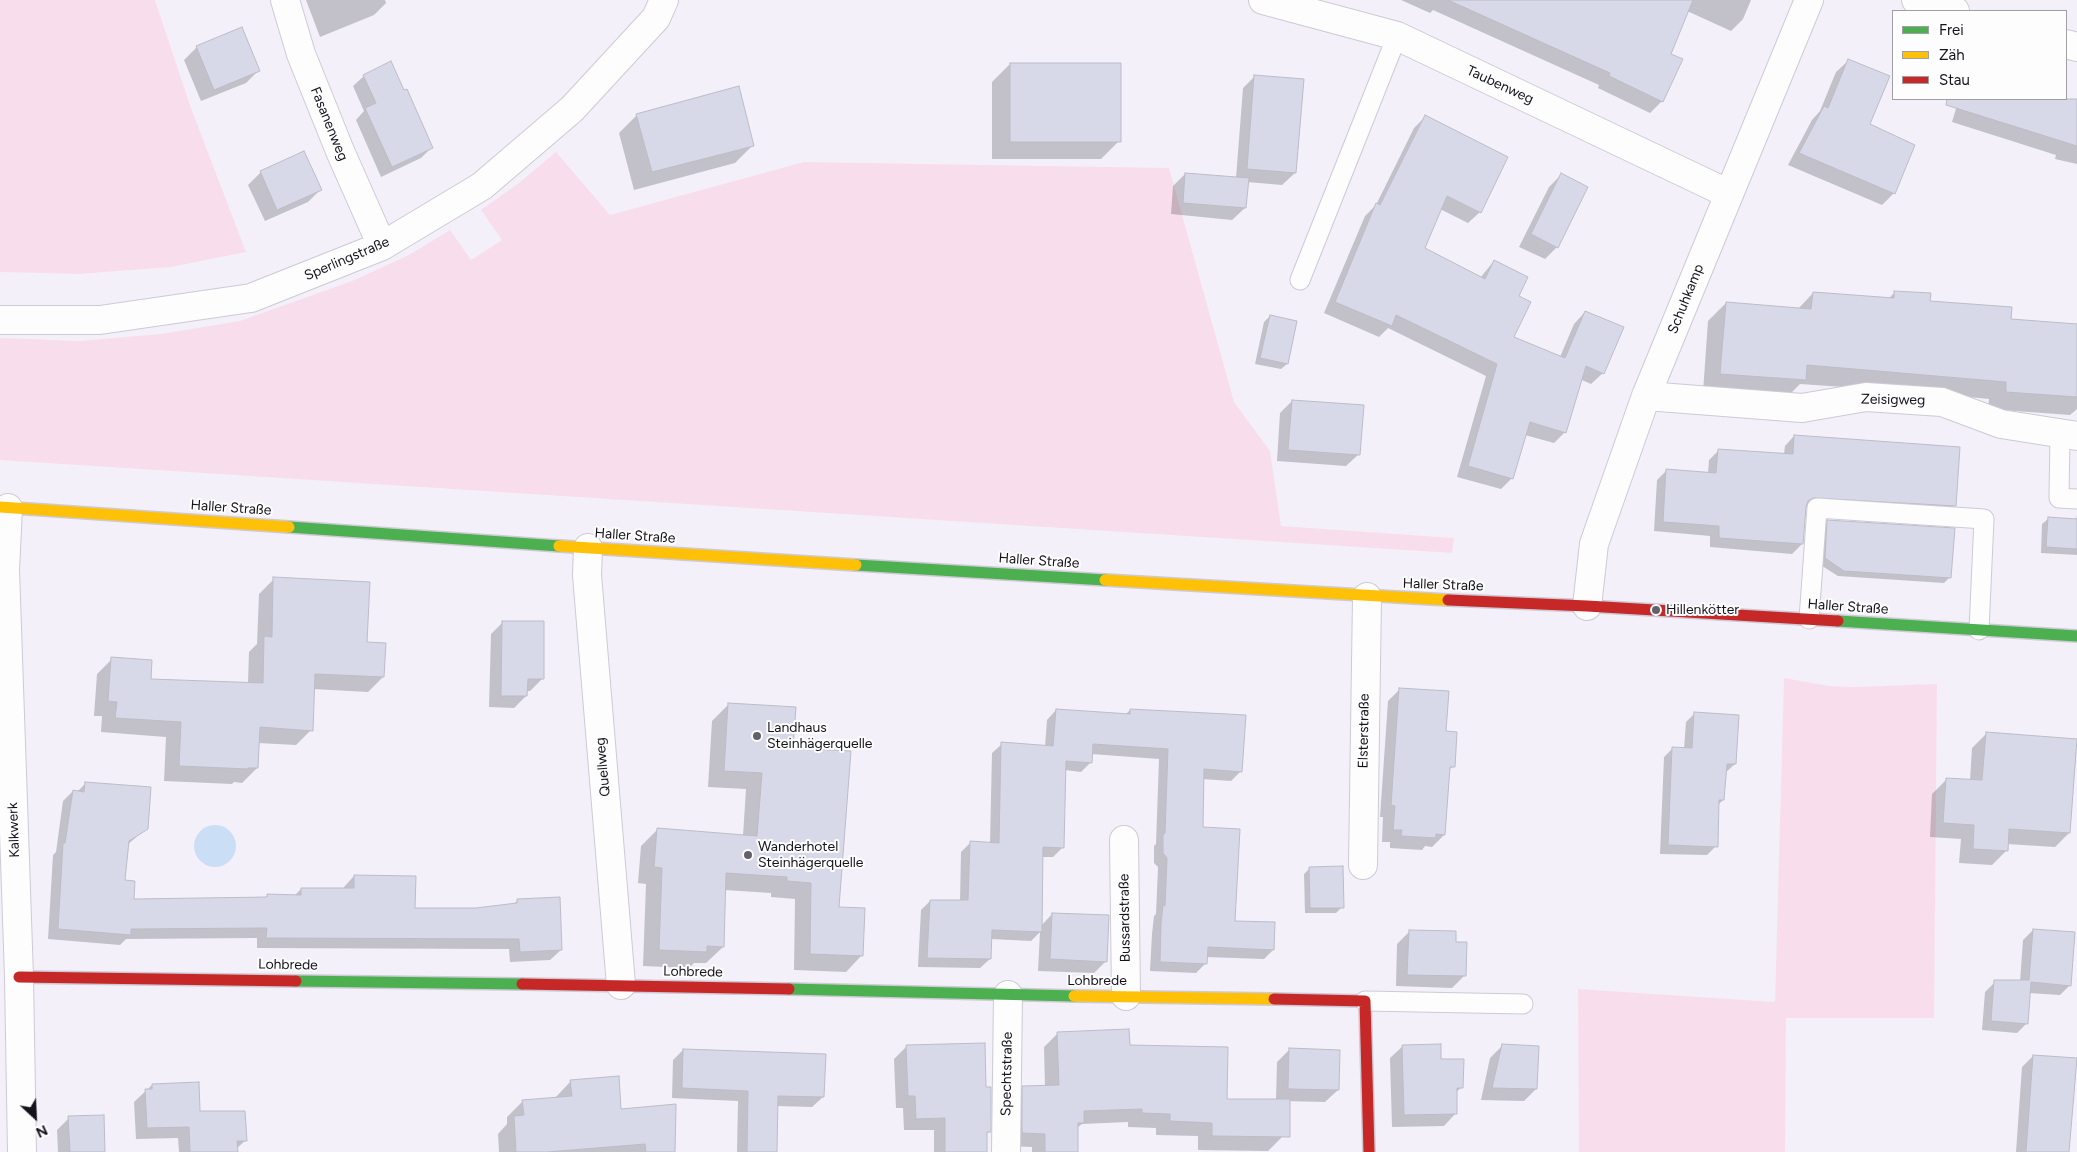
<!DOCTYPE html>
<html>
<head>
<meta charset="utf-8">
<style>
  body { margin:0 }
  #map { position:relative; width:2077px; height:1152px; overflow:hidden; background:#f3f0fa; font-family:Figtree,sans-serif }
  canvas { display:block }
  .legend { position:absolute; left:1892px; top:10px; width:175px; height:90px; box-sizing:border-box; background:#fdfdfd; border:1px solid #a09fa3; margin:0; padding:6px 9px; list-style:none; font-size:15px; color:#15121c }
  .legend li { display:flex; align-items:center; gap:10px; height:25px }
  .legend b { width:25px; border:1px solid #a09fa3 }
  .north { position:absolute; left:10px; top:1092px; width:50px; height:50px; -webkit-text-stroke:4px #fdfdfd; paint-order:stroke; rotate:155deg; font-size:14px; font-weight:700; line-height:20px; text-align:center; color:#15121c }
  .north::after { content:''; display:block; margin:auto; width:18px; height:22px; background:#15121c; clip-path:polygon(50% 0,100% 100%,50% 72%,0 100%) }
</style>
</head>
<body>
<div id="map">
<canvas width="2077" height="1152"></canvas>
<ul class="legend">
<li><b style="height:6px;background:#4caf50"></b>Frei</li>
<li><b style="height:6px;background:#ffc107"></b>Zäh</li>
<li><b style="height:6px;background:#c62828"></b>Stau</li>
</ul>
<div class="north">N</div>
</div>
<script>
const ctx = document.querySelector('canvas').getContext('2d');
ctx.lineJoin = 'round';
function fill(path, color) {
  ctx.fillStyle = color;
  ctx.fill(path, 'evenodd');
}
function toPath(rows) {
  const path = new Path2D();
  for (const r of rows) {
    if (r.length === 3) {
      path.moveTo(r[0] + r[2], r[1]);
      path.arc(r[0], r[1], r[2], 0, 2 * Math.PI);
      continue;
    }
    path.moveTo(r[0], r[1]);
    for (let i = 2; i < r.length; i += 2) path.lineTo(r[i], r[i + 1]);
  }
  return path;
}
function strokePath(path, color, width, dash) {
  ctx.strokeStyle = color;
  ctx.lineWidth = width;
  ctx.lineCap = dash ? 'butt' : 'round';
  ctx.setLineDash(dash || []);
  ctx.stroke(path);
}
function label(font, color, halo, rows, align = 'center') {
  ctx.font = font + ' Figtree,sans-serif';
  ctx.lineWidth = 4;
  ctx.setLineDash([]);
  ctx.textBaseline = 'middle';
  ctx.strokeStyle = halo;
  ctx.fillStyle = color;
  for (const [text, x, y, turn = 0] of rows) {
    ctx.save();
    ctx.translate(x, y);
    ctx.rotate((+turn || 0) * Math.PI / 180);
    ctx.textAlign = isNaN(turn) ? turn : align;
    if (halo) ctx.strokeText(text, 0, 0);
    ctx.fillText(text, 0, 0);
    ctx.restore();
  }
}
const green = toPath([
  [0,0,155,0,191,108,246,252,171,267,78,274,0,272],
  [556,152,610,215,804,162,1169,168,1234,402,1270,451,1281,526,1454,538,1452,553,0,460,0,338,79,341,161,334,240,321,352,281,409,255,450,230,471,260,502,240,481,210,519,183],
  [1784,678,1829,686,1853,687,1937,684,1934,1018,1786,1018,1785,1152,1579,1152,1578,989,1775,1002]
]);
const water = toPath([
  [215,846,21]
]);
const shadow = toPath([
  [306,0,385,0,386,3,374,15,320,37],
  [1401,0,1751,0,1743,19,1731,31,1687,11,1670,54,1662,101,1650,113,1598,88,1599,85,1433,10,1430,13],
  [241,29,258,71,246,83,201,101,184,60,196,48],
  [1849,60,1868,125,1894,193,1882,205,1788,165,1812,120,1820,111,1836,72],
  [1010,64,1119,141,1101,159,992,159,992,82],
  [364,76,432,147,421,158,381,177,356,120,364,111,353,86],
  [1255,76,1295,173,1282,185,1247,182,1245,208,1232,220,1171,214,1173,186,1185,174,1236,178,1243,88],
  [1959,99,2041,99,2073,109,2077,105,2077,164,2055,159,2056,155,1952,122],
  [637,115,753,145,735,163,634,190,619,133],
  [1425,117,1480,212,1468,223,1440,209,1423,248,1480,278,1494,261,1517,297,1513,337,1560,357,1574,324,1585,312,1603,373,1591,384,1582,380,1565,432,1554,443,1525,435,1512,478,1501,489,1457,477,1486,376,1388,328,1379,337,1324,313,1365,216,1376,205,1414,128],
  [304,153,320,190,308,202,265,221,248,185,261,172],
  [1561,175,1557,247,1545,259,1519,247,1549,187],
  [1895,292,1929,302,2009,320,2077,325,2077,409,2070,415,1988,409,1989,399,1918,392,1800,384,1786,398,1703,392,1708,321,1726,303,1798,309,1813,293,1888,299],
  [1270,316,1287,364,1281,369,1255,364,1264,322],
  [1292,401,1359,454,1346,466,1277,461,1280,413],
  [1794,436,1955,505,1945,515,1805,507,1802,544,1792,554,1710,547,1710,536,1654,531,1657,480,1667,470,1708,473,1709,460,1719,450,1784,454,1785,446],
  [2077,515,2077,555,2041,553,2042,524,2048,519,2076,520],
  [1828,521,1950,577,1944,583,1838,576,1819,564,1822,527],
  [274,579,366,644,383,677,368,692,313,689,311,730,296,745,258,743,257,768,242,783,234,782,232,784,164,781,166,737,101,732,102,716,94,716,97,674,112,659,149,680,248,683,249,652,257,644,259,594],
  [503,622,542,679,530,691,526,691,526,696,514,708,489,707,491,634],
  [1400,689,1445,732,1453,766,1448,771,1444,835,1432,847,1425,846,1422,850,1390,848,1390,842,1382,842,1383,817,1380,817,1388,701],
  [728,705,792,749,838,908,862,955,846,972,794,970,795,899,771,897,771,893,725,890,723,947,706,963,694,963,689,968,643,966,646,884,638,883,641,846,658,829,743,836,746,789,708,787,712,721],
  [1056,710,1125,715,1130,710,1241,771,1231,781,1202,779,1202,828,1234,922,1273,950,1264,959,1206,957,1206,963,1196,973,1150,971,1152,934,1154,916,1156,914,1158,867,1154,863,1154,846,1156,844,1159,759,1091,754,1091,762,1081,772,1065,770,1062,848,1053,857,1042,857,1041,926,1052,914,1106,961,1094,973,1038,971,1040,932,1031,941,991,939,990,959,980,968,918,967,921,910,930,901,960,901,961,852,971,842,990,844,992,753,1002,744,1045,747,1047,720],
  [1695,713,1735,764,1725,773,1723,800,1718,805,1716,846,1707,855,1660,854,1664,757,1673,748,1684,749,1686,722],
  [1986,734,2077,740,2069,833,2055,847,2007,844,2006,851,1992,865,1959,863,1961,839,1930,837,1932,794,1946,780,1970,781,1972,748],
  [85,784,147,828,127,845,123,882,132,900,264,899,268,895,294,896,301,889,344,889,344,887,354,876,414,910,476,909,513,905,518,900,561,950,550,960,510,962,509,949,257,948,257,938,126,939,120,945,48,939,53,855,56,852,63,801,73,791,77,792],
  [1310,868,1342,907,1336,913,1305,913,1304,874],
  [2033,930,2070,985,2060,995,2029,993,2027,1023,2017,1033,1982,1030,1985,992,1995,982,2020,982,2023,940],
  [1409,932,1455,943,1464,976,1452,988,1396,986,1397,944],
  [1058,1033,1129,1046,1225,1100,1276,1100,1277,1062,1289,1050,1338,1090,1325,1102,1282,1101,1282,1137,1268,1151,1198,1150,1198,1136,1156,1135,1156,1128,1128,1127,1128,1122,1082,1124,1077,1128,1077,1152,1032,1152,1032,1147,1008,1146,1009,1101,1023,1087,1045,1087,1044,1047],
  [907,1046,985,1088,989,1131,986,1135,986,1152,934,1152,934,1130,904,1130,903,1108,896,1108,894,1059],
  [1403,1046,1440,1060,1462,1087,1455,1093,1456,1113,1444,1126,1392,1127,1390,1058],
  [1502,1046,1536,1089,1524,1101,1481,1100,1490,1058],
  [683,1050,823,1097,812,1107,777,1106,776,1152,737,1152,738,1101,672,1098,673,1060],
  [2033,1056,2068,1152,2016,1152,2022,1067],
  [571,1081,674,1152,499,1152,498,1134,507,1124,507,1117,523,1101,555,1098],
  [152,1085,199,1113,246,1140,236,1149,237,1152,179,1152,178,1138,136,1139,134,1102],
  [69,1118,104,1152,58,1152,57,1130]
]);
const building = toPath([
  [1448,0,1693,0,1671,54,1683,59,1663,102,1609,76,1610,73,1448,0],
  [242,27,260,71,214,90,196,46,242,27],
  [1848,59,1890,76,1870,124,1915,145,1895,194,1799,153,1824,106,1828,108,1848,59],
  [391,61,404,90,407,89,433,148,392,167,365,108,376,103,363,75,391,61],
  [1010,63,1121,63,1121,142,1010,142,1010,63],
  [1254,75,1304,79,1296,173,1247,169,1254,75],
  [739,86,754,146,652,172,636,114,739,86],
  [1947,99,2077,99,2077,146,1946,105,1947,99],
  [1425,115,1508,157,1481,213,1447,196,1425,248,1485,279,1494,260,1528,277,1519,296,1531,302,1514,337,1565,358,1585,311,1624,327,1604,374,1586,366,1566,433,1530,422,1513,479,1468,466,1497,364,1396,315,1392,326,1335,302,1376,203,1380,205,1425,115],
  [304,151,322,190,277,210,260,171,304,151],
  [1185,173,1249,178,1246,208,1183,203,1185,173],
  [1561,173,1588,187,1558,248,1531,234,1561,173],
  [1894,291,1931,293,1930,301,2012,307,2011,319,2077,324,2077,397,2006,392,2006,382,1807,365,1806,380,1720,374,1726,302,1811,309,1813,292,1894,298,1894,291],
  [1270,315,1297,321,1288,364,1260,358,1270,315],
  [1292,400,1364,405,1360,455,1288,450,1292,400],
  [1794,435,1960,447,1956,506,1813,498,1808,501,1806,507,1803,544,1719,538,1719,526,1663,522,1666,469,1716,473,1718,449,1793,454,1794,435],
  [2048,517,2077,519,2077,549,2046,547,2048,517],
  [1827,520,1955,528,1951,578,1844,571,1825,558,1827,520],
  [273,577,370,582,367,642,386,643,384,677,315,674,313,731,260,727,258,768,248,768,248,769,179,766,181,722,115,718,117,702,108,701,111,657,152,660,151,679,263,683,264,636,272,637,273,577],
  [502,621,544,621,544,679,528,679,527,696,501,696,502,621],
  [1399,688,1449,691,1446,731,1457,732,1455,767,1450,767,1445,835,1436,834,1436,838,1401,836,1402,830,1393,830,1395,806,1391,805,1399,688],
  [728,703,796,707,793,748,851,751,839,907,865,908,863,956,810,954,811,883,787,881,787,877,726,873,724,947,707,946,707,952,659,950,662,868,654,867,657,828,757,836,762,773,724,771,728,703],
  [1056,709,1130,714,1130,709,1246,715,1242,772,1204,769,1203,827,1240,829,1235,921,1275,922,1274,950,1208,947,1207,964,1160,962,1161,924,1163,905,1165,906,1167,858,1163,853,1163,835,1165,833,1168,749,1093,744,1092,763,1066,761,1064,848,1043,847,1042,932,992,930,991,959,927,958,930,900,968,900,970,841,999,843,1001,742,1053,746,1056,709],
  [1694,712,1739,715,1736,764,1727,764,1724,800,1719,800,1718,847,1668,845,1672,747,1692,748,1694,712],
  [1986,732,2077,739,2070,833,2009,829,2008,851,1973,849,1974,825,1943,823,1946,778,1982,780,1986,732],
  [85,782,151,787,148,829,129,841,125,880,135,881,134,899,267,897,267,894,301,895,301,888,354,888,354,875,416,876,415,908,476,908,517,903,517,899,560,897,562,950,520,952,519,939,266,938,267,928,131,929,131,935,58,929,63,843,65,843,73,790,84,792,85,782],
  [1343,866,1344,908,1310,908,1309,867,1343,866],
  [1052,913,1109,915,1107,962,1050,959,1052,913],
  [2033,929,2075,932,2071,986,2031,982,2028,1024,1991,1021,1994,980,2029,980,2033,929],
  [1409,930,1456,931,1456,942,1467,942,1466,976,1407,975,1409,930],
  [1129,1029,1130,1045,1228,1047,1227,1099,1290,1099,1290,1137,1212,1136,1212,1123,1170,1121,1170,1114,1142,1113,1142,1109,1084,1111,1084,1123,1078,1123,1078,1152,1045,1152,1045,1134,1022,1133,1022,1086,1059,1085,1057,1032,1129,1029],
  [985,1043,986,1087,991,1087,991,1132,987,1132,987,1152,945,1152,945,1118,916,1119,915,1096,908,1096,906,1045,985,1043],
  [1441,1044,1441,1059,1464,1059,1463,1088,1457,1088,1457,1114,1404,1115,1402,1045,1441,1044],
  [1502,1044,1539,1046,1537,1089,1492,1088,1502,1044],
  [1289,1048,1340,1050,1339,1090,1288,1089,1289,1048],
  [683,1049,826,1054,824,1097,778,1096,777,1152,747,1152,748,1091,682,1088,683,1049],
  [2033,1055,2077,1058,2069,1152,2026,1152,2033,1055],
  [619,1076,621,1109,676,1104,675,1152,646,1152,645,1144,547,1152,516,1152,514,1116,524,1115,522,1100,572,1096,570,1080,619,1076],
  [199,1082,200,1111,245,1111,247,1141,237,1141,238,1152,190,1152,189,1127,147,1128,145,1089,152,1089,152,1084,199,1082],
  [104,1115,105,1152,70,1152,68,1116,104,1115]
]);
const lane = toPath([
  [1300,280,1397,36],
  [2060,435,2059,498,2077,499],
  [1809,619,1817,508,1984,519,1979,630],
  [1365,1001,1523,1004]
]);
const street = toPath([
  [285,0,301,54,340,151,382,246],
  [1263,0,1397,36,1729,194],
  [1916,0,1955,11],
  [2066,44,2077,47],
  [0,320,100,320,251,298,382,246,482,186,572,109,656,18,664,0],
  [1646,396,1802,408,1866,397,1942,402,2001,424,2077,436],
  [8,508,5,570,19,977,22,1152],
  [588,548,587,575,621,985],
  [1587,606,1594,544,1646,396,1809,0],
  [1124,840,1126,996],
  [1363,865,1367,597],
  [1006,1152,1008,995]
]);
const fast = toPath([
  [289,527,559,546],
  [856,565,1105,580],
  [1838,621,2077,636],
  [296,981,522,984],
  [789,989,1074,996]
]);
const slow = toPath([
  [0,507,289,527],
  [559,546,856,565],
  [1105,580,1448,600],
  [1074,996,1274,999]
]);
const jam = toPath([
  [1448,600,1587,606,1838,621],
  [19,977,296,981],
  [522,984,789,989],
  [1274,999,1365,1001,1369,1152]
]);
const markers = [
  [1656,610,5,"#63606a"],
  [757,736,5,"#63606a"],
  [748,855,5,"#63606a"]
];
const streetNames = [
  ["Taubenweg",1500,85,25],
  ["Fasanenweg",329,124,68],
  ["Sperlingstraße",347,259,-23],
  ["Schuhkamp",1686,299,-68],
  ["Zeisigweg",1893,400,1],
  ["Haller Straße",231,508,4],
  ["Haller Straße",635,536,4],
  ["Haller Straße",1039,561,4],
  ["Haller Straße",1443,585,2],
  ["Haller Straße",1848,607,4],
  ["Elsterstraße",1364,731,-89],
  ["Quellweg",603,767,-95],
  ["Kalkwerk",14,830,-92],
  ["Bussardstraße",1125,918,-91],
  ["Lohbrede",288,965,1],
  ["Lohbrede",693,972,1],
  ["Lohbrede",1097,981],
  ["Spechtstraße",1007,1074,-89]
];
const poiNames = [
  ["Hillenkötter",1666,610],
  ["Landhaus",767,728],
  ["Steinhägerquelle",767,744],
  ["Wanderhotel",758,847],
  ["Steinhägerquelle",758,863]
];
fill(green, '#f8deed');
fill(water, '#cadef6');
fill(shadow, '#0003');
fill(building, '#d7d9e9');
strokePath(building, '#bcbcc6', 1);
strokePath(lane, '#cecad5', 21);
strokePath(street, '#cecad5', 30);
strokePath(fast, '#cecad5', 14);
strokePath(slow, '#cecad5', 14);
strokePath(jam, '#cecad5', 14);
strokePath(lane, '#fdfdfe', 19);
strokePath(street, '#fdfdfe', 28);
strokePath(fast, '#4caf50', 11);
strokePath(slow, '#ffc107', 11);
strokePath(jam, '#c62828', 11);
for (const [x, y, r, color] of markers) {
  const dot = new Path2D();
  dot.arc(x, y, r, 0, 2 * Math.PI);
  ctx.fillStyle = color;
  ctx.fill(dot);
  strokePath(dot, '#fdfdfd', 2);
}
label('14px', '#15121c', '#fdfdfd', streetNames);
label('14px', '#15121c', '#fdfdfd', poiNames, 'left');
</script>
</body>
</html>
